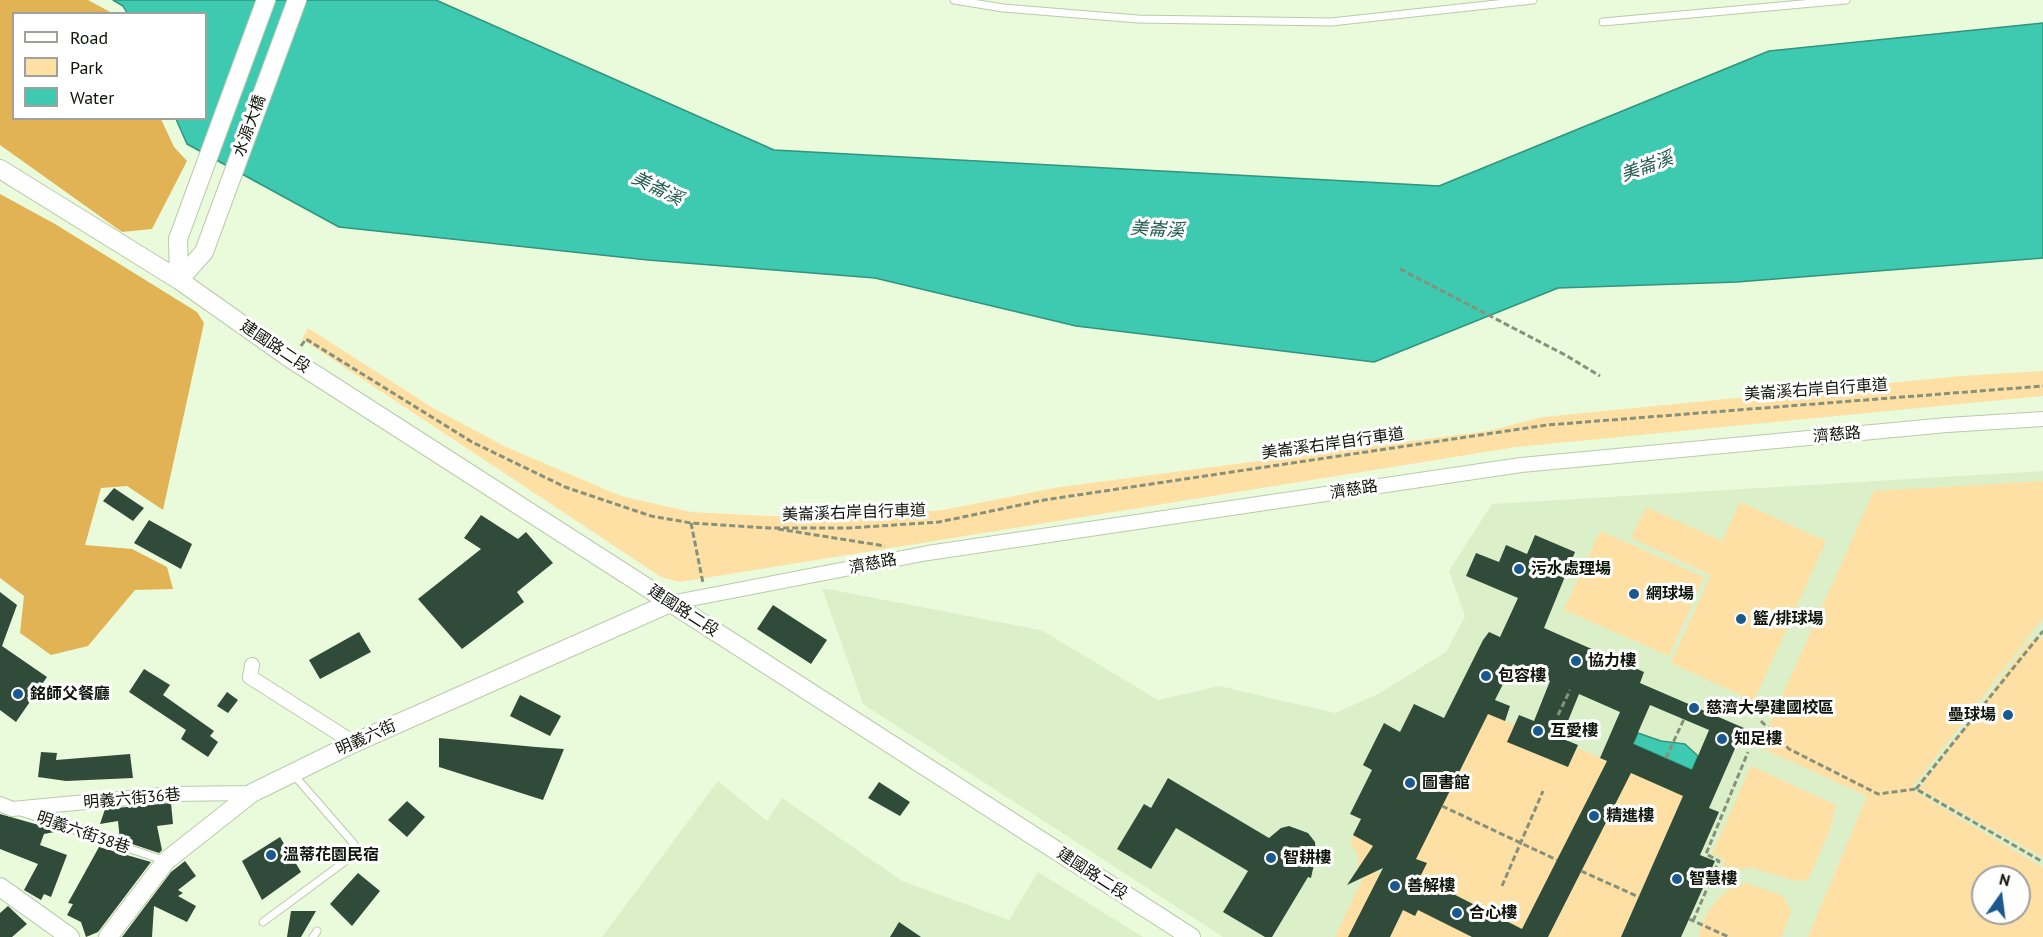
<!DOCTYPE html>
<html>
<head>
<meta charset="utf-8">
<style>
  body { margin:0 }
  #map { position:relative; width:2043px; height:937px; overflow:hidden; background:#eafbdb; font-family:"PT Sans",sans-serif }
  canvas { display:block }
  .legend { position:absolute; left:12px; top:12px; width:195px; height:108px; box-sizing:border-box; background:#fff; border:2px solid #9fa19d; margin:0; padding:8px 10px; list-style:none; font-size:18px; color:#0f150a }
  .legend li { display:flex; align-items:center; gap:12px; height:30px }
  .legend b { width:30px; border:2px solid #9fa19d }
  .north { position:absolute; left:1971px; top:865px; width:60px; height:60px; box-sizing:border-box; background:#fff; border:2px solid #9fa19d; border-radius:50%; rotate:14deg; font-size:16px; font-weight:700; line-height:24px; text-align:center; color:#0f150a }
  .north::after { content:''; display:block; margin:auto; width:21px; height:27px; background:#19598f; clip-path:polygon(50% 0,100% 100%,50% 72%,0 100%) }
</style>
</head>
<body>
<div id="map">
<canvas width="2043" height="937"></canvas>
<ul class="legend">
<li><b style="height:8px;background:#fff"></b>Road</li>
<li><b style="height:16px;background:#fedfa4"></b>Park</li>
<li><b style="height:16px;background:#3ecab0"></b>Water</li>
</ul>
<div class="north">N</div>
</div>
<script>
const ctx = document.querySelector('canvas').getContext('2d');
ctx.lineJoin = 'round';
function fill(path, color) {
  ctx.fillStyle = color;
  ctx.fill(path, 'evenodd');
}
function toPath(rows) {
  const path = new Path2D();
  for (const r of rows) {
    path.moveTo(r[0], r[1]);
    for (let i = 2; i < r.length; i += 2) path.lineTo(r[i], r[i + 1]);
  }
  return path;
}
function strokePath(path, color, width, dash) {
  ctx.strokeStyle = color;
  ctx.lineWidth = width;
  ctx.lineCap = dash ? 'butt' : 'round';
  ctx.setLineDash(dash || []);
  ctx.stroke(path);
}
function label(font, color, halo, rows, align = 'center') {
  ctx.font = font + ' "PT Sans","Noto Sans TC",sans-serif';
  ctx.lineWidth = 6;
  ctx.setLineDash([]);
  ctx.textBaseline = 'middle';
  ctx.strokeStyle = halo;
  ctx.fillStyle = color;
  for (const [text, x, y, turn = 0] of rows) {
    ctx.save();
    ctx.translate(x, y);
    ctx.rotate((+turn || 0) * Math.PI / 180);
    ctx.textAlign = isNaN(turn) ? turn : align;
    if (halo) ctx.strokeText(text, 0, 0);
    ctx.fillText(text, 0, 0);
    ctx.restore();
  }
}
const built = toPath([
  [2043,471,2043,937,1223,937,863,704,822,588,1041,630,1158,700,1219,686,1335,713,1378,694,1446,652,1465,616,1449,571,1492,504],
  [1983,877,2019,877,2019,913,1983,913],
  [718,781,767,821,782,798,902,881,1009,920,1038,872,1143,937,602,937]
]);
const green = toPath([
  [308,328,433,408,506,447,621,496,691,512,768,516,887,515,943,510,1060,487,1488,431,1543,417,1961,376,2043,371,2043,396,1516,447,680,582,661,577,302,339],
  [2043,481,2043,618,1911,789,2043,868,2043,937,1808,937,1867,796,1759,747,1874,491],
  [1983,877,2019,877,2019,913,1983,913],
  [1740,502,1826,541,1754,701,1671,663,1711,575,1631,538,1646,507,1722,541],
  [1600,531,1704,577,1669,656,1564,610],
  [2043,637,2043,857,1919,789,2028,642],
  [1488,714,1515,725,1508,741,1568,767,1576,747,1607,761,1518,937,1503,919,1440,888,1409,898,1426,863,1416,859],
  [1751,766,1836,805,1829,832,1808,880,1796,881,1749,867,1718,876,1725,860,1712,854],
  [1631,773,1683,796,1621,937,1548,937],
  [1353,835,1397,858,1365,858,1358,868,1358,854,1351,844],
  [1368,868,1380,873,1350,937,1335,937],
  [1747,883,1783,896,1791,912,1781,937,1699,937,1704,919,1715,902,1730,889],
  [1403,910,1418,910,1472,937,1390,937]
]);
const forest = toPath([
  [0,0,88,0,112,13,14,14,14,118,161,119,174,147,187,161,152,229,122,232,0,145],
  [0,194,55,224,197,312,204,323,163,510,127,486,101,488,85,545,132,549,167,567,173,589,135,590,88,646,51,655,20,633,24,596,0,578]
]);
const water = toPath([
  [113,0,436,0,774,150,1439,186,1769,51,2043,23,2043,258,1737,282,1558,288,1374,362,1076,326,875,278,648,260,339,227,187,144,176,119,206,118,206,14,127,13,123,6,113,0],
  [1638,733,1661,741,1685,744,1698,756,1692,770,1633,744,1638,733]
]);
const building = toPath([
  [114,488,144,508,133,521,103,501],
  [481,515,518,539,526,532,553,563,517,592,524,602,462,649,418,599,481,549,464,538],
  [149,520,192,544,181,569,134,543],
  [1535,535,1575,552,1544,628,1644,672,1640,683,1744,728,1709,808,1719,812,1700,855,1715,861,1681,937,1621,937,1683,796,1631,773,1548,937,1472,937,1418,910,1415,916,1403,910,1390,937,1348,937,1383,868,1347,885,1373,846,1353,835,1361,819,1350,814,1372,770,1363,765,1384,723,1400,732,1414,704,1444,718,1483,640,1489,632,1500,637,1518,598,1466,576,1476,553,1499,562,1506,545,1527,554],
  [1513,664,1550,681,1534,721,1519,715,1507,742,1568,767,1578,745,1561,738,1579,694,1620,712,1600,758,1607,761,1522,929,1420,877,1427,863,1416,859,1488,714,1505,721,1510,706,1495,700],
  [1650,705,1709,730,1692,770,1633,744],
  [0,592,17,605,2,646,47,677,16,722,0,710],
  [773,605,827,640,811,664,757,629],
  [359,632,371,652,320,679,309,660],
  [144,669,170,685,163,695,214,731,210,736,218,742,208,757,181,739,186,730,129,692],
  [227,692,238,700,228,713,217,706],
  [520,695,561,716,550,736,510,716],
  [439,738,536,747,564,749,543,800,439,767],
  [41,752,57,753,56,760,130,754,133,778,66,781,38,777],
  [1168,778,1269,838,1281,828,1289,826,1308,833,1315,842,1316,855,1311,878,1308,877,1272,937,1265,937,1223,912,1248,871,1176,828,1151,869,1117,849,1144,804,1151,808],
  [879,782,910,802,900,816,868,798],
  [407,801,425,817,407,837,388,820],
  [171,803,173,824,157,826,162,850,159,853,120,840,118,821,100,824,105,809],
  [0,814,60,831,44,834,40,845,67,855,51,897,44,894,41,900,24,890,38,864,0,849],
  [280,837,301,872,262,900,242,861],
  [99,847,151,862,98,932,86,937,81,922,67,915,73,904,68,903],
  [185,861,196,876,178,890,183,893,178,896,196,906,187,922,154,906,152,937,122,937,171,872],
  [358,873,380,891,352,926,330,904],
  [8,906,27,924,12,937,0,937,0,913],
  [291,911,316,911,301,937,287,937],
  [899,922,921,937,890,937]
]);
const path = toPath([
  [1400,269,1567,356,1600,376],
  [301,346,306,339,472,442,565,487,651,516,691,523,768,528,849,528,939,522,1044,500,1547,425,2043,386],
  [691,523,703,583],
  [778,529,885,546],
  [1558,715,1570,690],
  [1761,721,1789,749,1878,794,1916,789,2043,862],
  [1666,758,1684,719],
  [1916,789,2043,631],
  [1442,806,1557,860],
  [1581,871,1639,897],
  [1502,886,1543,791],
  [1689,919,1729,937],
  [1693,921,1719,861,1706,854,1748,752]
]);
const lane = toPath([
  [954,0,1003,8,1138,19,1331,22,1533,0],
  [1603,22,1846,0],
  [21,812,163,860],
  [263,922,355,854,354,844,294,775],
  [313,937,317,931]
]);
const street = toPath([
  [670,603,928,553,1521,465,1947,425,2043,419],
  [252,665,250,677,354,743],
  [0,804,12,809,171,794,252,793]
]);
const secondary = toPath([
  [0,169,179,280,291,359,1191,937],
  [179,280,204,252,297,0],
  [179,280,178,239,266,0],
  [0,887,70,937],
  [108,937,166,861,252,793,354,743,670,603]
]);
const markers = [
  [1519,569,6,"#19598f"],
  [1634,594,6,"#19598f"],
  [1741,619,6,"#19598f"],
  [1576,661,6,"#19598f"],
  [1486,676,6,"#19598f"],
  [18,694,6,"#19598f"],
  [1694,708,6,"#19598f"],
  [2008,715,6,"#19598f"],
  [1538,731,6,"#19598f"],
  [1722,739,6,"#19598f"],
  [1410,783,6,"#19598f"],
  [1594,816,6,"#19598f"],
  [271,855,6,"#19598f"],
  [1271,858,6,"#19598f"],
  [1677,879,6,"#19598f"],
  [1395,886,6,"#19598f"],
  [1457,913,6,"#19598f"]
];
const streetNames = [
  ["水源大橋",250,126,-70],
  ["建國路二段",275,347,34],
  ["美崙溪右岸自行車道",1816,390,-4],
  ["濟慈路",1837,435,-5],
  ["美崙溪右岸自行車道",1333,444,-8],
  ["濟慈路",1354,490,-9],
  ["美崙溪右岸自行車道",854,513,-2],
  ["濟慈路",873,564,-11],
  ["建國路二段",683,611,33],
  ["明義六街",366,738,-24],
  ["明義六街36巷",132,799,-5],
  ["明義六街38巷",83,833,19],
  ["建國路二段",1092,874,33]
];
const poiNames = [
  ["污水處理場",1531,569],
  ["網球場",1646,594],
  ["籃/排球場",1753,619],
  ["協力樓",1588,661],
  ["包容樓",1498,676],
  ["銘師父餐廳",30,694],
  ["慈濟大學建國校區",1706,708],
  ["壘球場",1996,715,"right"],
  ["互愛樓",1550,731],
  ["知足樓",1734,739],
  ["圖書館",1422,783],
  ["精進樓",1606,816],
  ["溫蒂花園民宿",283,855],
  ["智耕樓",1283,858],
  ["智慧樓",1689,879],
  ["善解樓",1407,886],
  ["合心樓",1469,913]
];
const waterNames = [
  ["美崙溪",1647,167,-20],
  ["美崙溪",657,189,26],
  ["美崙溪",1157,230,3]
];
fill(built, '#dbf0c9');
fill(green, '#fedfa4');
fill(forest, '#e1b354');
fill(water, '#3ecab0');
strokePath(water, '#30947e', 1.5);
fill(building, '#304b39');
strokePath(lane, '#bacaab', 9);
strokePath(street, '#bacaab', 16);
strokePath(secondary, '#bacaab', 20);
strokePath(path, '#85917a', 3, [6, 3]);
strokePath(lane, '#fff', 7);
strokePath(street, '#fff', 14);
strokePath(secondary, '#fff', 18);
for (const [x, y, r, color] of markers) {
  const dot = new Path2D();
  dot.arc(x, y, r, 0, 2 * Math.PI);
  ctx.fillStyle = color;
  ctx.fill(dot);
  strokePath(dot, '#fff', 2);
}
label('16px', '#0f150a', '#fff', streetNames);
label('bold 16px', '#0f150a', '#fff', poiNames, 'left');
label('italic 18px', '#235a4f', '#fff', waterNames);
</script>
</body>
</html>
